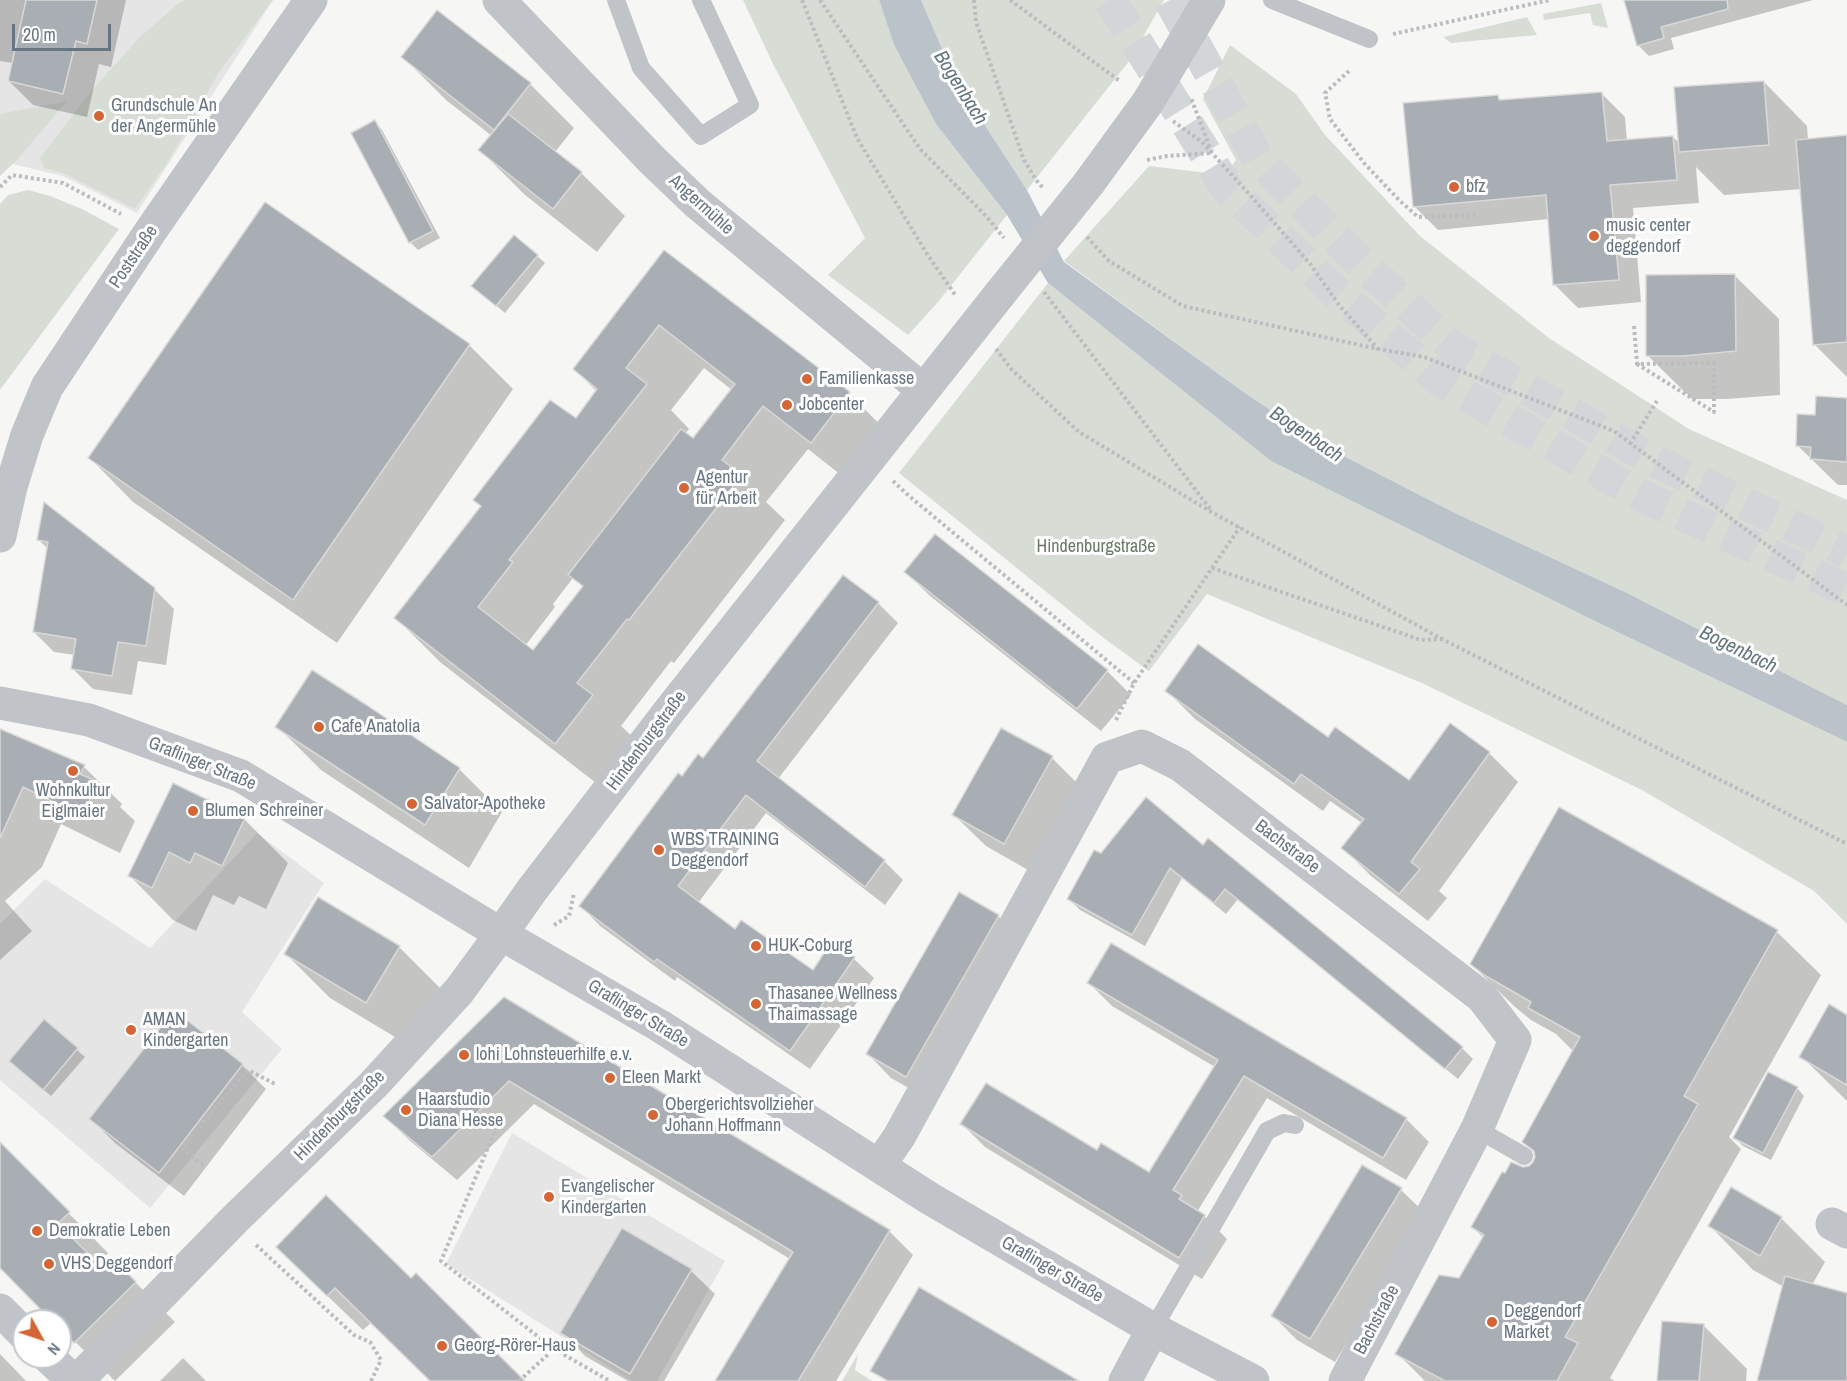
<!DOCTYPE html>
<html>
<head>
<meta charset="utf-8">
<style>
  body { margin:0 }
  #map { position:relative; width:1847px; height:1381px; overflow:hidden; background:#f6f6f4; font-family:"Archivo Narrow",sans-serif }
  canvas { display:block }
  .north { position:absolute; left:12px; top:1309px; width:60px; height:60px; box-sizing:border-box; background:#fff; border:2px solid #c3c8cd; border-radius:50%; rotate:130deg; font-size:16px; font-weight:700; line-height:24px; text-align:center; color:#687582 }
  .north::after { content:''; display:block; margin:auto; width:21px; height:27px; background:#d56535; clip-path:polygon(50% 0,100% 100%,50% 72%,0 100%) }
  .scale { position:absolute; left:12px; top:24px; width:99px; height:27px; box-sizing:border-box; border:3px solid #687582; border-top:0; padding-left:8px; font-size:18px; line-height:21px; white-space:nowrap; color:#687582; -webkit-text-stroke:4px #fff; paint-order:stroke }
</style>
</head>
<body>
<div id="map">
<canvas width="1847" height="1381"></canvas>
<div class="north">N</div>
<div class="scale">20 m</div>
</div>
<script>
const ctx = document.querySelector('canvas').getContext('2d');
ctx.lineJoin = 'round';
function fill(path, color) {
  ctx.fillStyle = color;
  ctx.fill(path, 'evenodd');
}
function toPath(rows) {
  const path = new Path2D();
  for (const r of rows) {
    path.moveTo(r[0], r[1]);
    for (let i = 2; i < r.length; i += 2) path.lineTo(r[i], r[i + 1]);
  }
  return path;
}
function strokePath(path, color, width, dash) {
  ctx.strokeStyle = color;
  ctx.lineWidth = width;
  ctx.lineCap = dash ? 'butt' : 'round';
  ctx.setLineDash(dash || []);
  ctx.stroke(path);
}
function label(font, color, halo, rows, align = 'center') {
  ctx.font = font + ' "Archivo Narrow",sans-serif';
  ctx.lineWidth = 6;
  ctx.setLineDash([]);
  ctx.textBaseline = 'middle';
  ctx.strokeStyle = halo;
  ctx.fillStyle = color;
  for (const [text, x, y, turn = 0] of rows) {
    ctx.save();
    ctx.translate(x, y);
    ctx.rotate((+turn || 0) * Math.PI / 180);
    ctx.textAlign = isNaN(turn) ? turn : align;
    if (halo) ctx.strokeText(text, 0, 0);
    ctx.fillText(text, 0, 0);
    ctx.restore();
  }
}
const built = toPath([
  [0,0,273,0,137,213,63,176,0,161],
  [257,833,324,883,242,1012,282,1049,150,1208,0,1080,0,924,45,879,150,948],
  [512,1133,725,1261,657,1381,632,1381,446,1264]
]);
const green = toPath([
  [185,0,273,0,219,72,169,160,135,209,63,173,44,168,40,158,93,89,141,36,178,4],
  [743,0,879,0,894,45,936,124,1007,215,938,302,908,335,828,275,865,238,773,64],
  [921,0,1164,0,1130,60,1027,190,956,81],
  [1601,3,1608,28,1593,25,1590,13,1544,20,1543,14],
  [1527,17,1537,35,1451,43,1443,37],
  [1230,45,1296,94,1325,135,1420,236,1549,338,1689,429,1847,500,1847,705,1625,592,1455,513,1326,447,1245,393,1064,261,1149,166,1225,175,1236,160,1203,99],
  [67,101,17,160,0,176,0,114],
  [28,190,50,196,82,209,119,229,0,390,0,204,8,195],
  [1048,283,1271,461,1609,628,1847,742,1847,924,1814,891,1642,790,1424,684,1207,594,1149,671,1101,636,899,473],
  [858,1354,855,1370,872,1381,842,1381]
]);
const water = toPath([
  [879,0,921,0,956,81,1027,190,1064,262,1245,393,1326,447,1455,513,1625,592,1847,705,1847,742,1609,628,1271,461,1048,283,1007,215,936,124,894,45]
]);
const shadow = toPath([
  [0,0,126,0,111,67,99,64,87,117,33,105,9,81,13,63,0,61],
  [1626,0,1813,0,1671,38,1674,49,1649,56,1638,45],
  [438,12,530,84,574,128,555,152,581,173,625,216,597,252,524,194,480,150,492,136,446,100,403,57],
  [1764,82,1807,126,1808,140,1847,137,1847,377,1814,344,1802,189,1724,195,1696,167,1699,203,1633,208,1641,302,1578,308,1555,285,1549,219,1438,230,1414,206,1497,96,1502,101,1602,94,1625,117,1627,141,1673,137,1680,144],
  [375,122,382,130,440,238,418,250,410,242,353,134],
  [265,204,469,345,513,389,337,643,133,502,90,458],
  [665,253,849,393,892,437,855,486,808,449,766,502,785,520,674,663,671,661,621,726,636,740,600,786,440,662,396,618,576,420,597,392,575,369],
  [704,368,732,390,693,440,685,434,689,429,671,410],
  [573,578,584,588,534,652,525,646,555,607,553,604],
  [537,256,545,263,505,313,481,293],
  [1735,276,1779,319,1780,395,1727,399,1692,399,1648,356],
  [1847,399,1847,485,1838,485,1797,445,1816,416],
  [45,505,154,589,174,609,166,665,138,661,132,695,93,689,73,669,75,655,54,652,34,632,48,549,38,539],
  [906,572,1107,671,1131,695,1101,731,930,596],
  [843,577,878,603,898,623,778,779,884,861,903,880,885,905,766,813,698,903,735,931,813,972,833,944,854,959,874,978,810,1069,677,977,675,981,600,926,581,906,682,778,703,760],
  [1167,691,1328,739,1410,782,1450,725,1489,753,1518,782,1439,891,1447,898,1428,921,1371,876,1343,848,1362,823,1330,801,1323,811,1195,719],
  [277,726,459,769,502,812,469,868,321,770],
  [0,734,10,735,84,767,122,804,120,807,135,821,120,853,61,824,42,867,5,901,32,931,0,960],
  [1052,758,1083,789,1035,874,986,846,954,815],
  [174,785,244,819,288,863,266,909,239,896,234,905,213,895,196,931,173,920,130,876],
  [1203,847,1462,1048,1473,1059,1458,1079,1238,899,1226,914,1182,878,1145,946,1080,910,1069,899,1101,855],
  [998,916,1022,940,930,1100,891,1078,868,1054],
  [1777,932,1821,975,1729,1137,1741,1149,1610,1378,1614,1381,1425,1381,1397,1353,1460,1280,1484,1238,1472,1227,1523,1169,1530,1167,1535,1163,1536,1154,1524,1142,1574,1052,1556,1034,1531,1020,1515,1007,1471,964],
  [1112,945,1406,1119,1429,1142,1406,1180,1267,1098,1197,1212,1204,1216,1227,1239,1202,1279,985,1147,962,1124,1097,1152,1150,1174,1215,1067,1112,1006,1089,983],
  [399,947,443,991,410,1046,330,998,286,954],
  [504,999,889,1231,913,1255,836,1381,717,1381,790,1259,534,1104,457,1180,409,1140,385,1116],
  [174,1012,242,1065,266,1089,184,1196,115,1143,91,1119],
  [1847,1017,1847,1101,1801,1056],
  [44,1021,85,1057,51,1096,18,1068],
  [1797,1088,1804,1096,1771,1160,1743,1146,1735,1138],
  [0,1144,108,1253,97,1264,103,1271,114,1261,175,1322,115,1381,60,1327,60,1321,54,1321,2,1269,0,1270],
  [1401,1190,1425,1213,1335,1362,1297,1340,1273,1316],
  [1781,1218,1825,1262,1812,1285,1847,1295,1847,1381,1759,1381,1784,1287,1753,1270,1710,1226],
  [622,1230,691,1271,715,1294,664,1381,628,1381,585,1356,562,1332],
  [411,1280,523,1381,432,1381,372,1322,363,1330,313,1282],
  [1703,1325,1747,1369,1746,1381,1658,1381],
  [0,1354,26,1381,0,1381],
  [183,1358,206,1381,160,1381]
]);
const building = toPath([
  [26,0,97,0,87,44,76,41,63,94,8,81,26,0],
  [1624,0,1727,0,1728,9,1661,27,1664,38,1637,46,1624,0],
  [437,10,531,83,494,130,401,57,437,10],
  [1764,81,1769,145,1679,152,1674,87,1764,81],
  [1602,92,1607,141,1673,136,1677,180,1610,185,1619,280,1553,285,1546,195,1413,207,1403,103,1498,95,1499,100,1602,92],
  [508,114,582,172,553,209,478,150,508,114],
  [375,120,433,231,409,243,351,133,375,120],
  [1847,135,1847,342,1813,345,1796,140,1847,135],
  [265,202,470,344,293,600,88,458,265,202],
  [514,235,538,255,496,306,471,286,514,235],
  [664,250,850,392,811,443,763,406,722,460,742,475,629,620,627,619,577,683,593,695,555,744,394,618,481,506,473,500,550,400,576,418,597,389,573,369,664,250],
  [659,325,735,384,693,438,681,429,568,575,583,586,533,650,478,607,513,562,509,560,647,384,626,368,659,325],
  [1735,274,1736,351,1683,356,1646,356,1646,275,1735,274],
  [1816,396,1847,398,1847,462,1810,459,1811,447,1796,446,1797,414,1815,415,1816,396],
  [44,502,155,588,146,646,118,642,112,676,71,669,76,639,33,632,48,542,37,540,44,502],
  [935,534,1108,670,1077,709,904,572,935,534],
  [843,575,879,602,757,761,885,860,865,887,746,795,678,886,735,929,741,920,813,970,832,941,855,957,790,1051,657,959,654,962,579,906,678,773,682,776,698,754,703,758,843,575],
  [1198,644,1328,737,1335,727,1409,780,1450,723,1490,752,1411,862,1420,869,1399,894,1341,848,1364,819,1301,774,1294,784,1165,691,1198,644],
  [312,670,365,704,460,768,425,825,275,727,312,670],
  [1001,728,1053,756,1004,844,952,815,1001,728],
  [0,729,85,765,80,774,98,782,82,816,23,787,0,838,0,729],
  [173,783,245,818,222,866,195,853,190,863,169,852,152,888,128,876,173,783],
  [1146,797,1203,845,1208,838,1463,1047,1445,1069,1225,889,1214,903,1170,868,1132,935,1067,899,1094,850,1101,853,1146,797],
  [1559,807,1778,930,1684,1096,1698,1104,1565,1337,1578,1343,1557,1381,1445,1381,1395,1354,1439,1275,1459,1278,1484,1235,1471,1227,1502,1172,1505,1173,1511,1162,1523,1167,1529,1166,1533,1162,1535,1157,1534,1151,1522,1142,1580,1037,1528,1008,1531,1002,1486,976,1470,964,1559,807],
  [959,892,999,915,906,1077,866,1054,959,892],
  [318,897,400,946,366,1003,284,954,318,897],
  [1111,943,1407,1118,1383,1158,1244,1076,1173,1190,1182,1195,1179,1199,1205,1215,1179,1258,960,1124,986,1083,1097,1150,1101,1143,1149,1172,1218,1060,1087,983,1111,943],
  [504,997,890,1230,798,1381,715,1381,793,1252,509,1081,432,1157,383,1116,504,997],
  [1829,1004,1847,1015,1847,1085,1799,1057,1829,1004],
  [174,1010,243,1064,159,1173,89,1119,174,1010],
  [44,1019,78,1048,43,1090,9,1061,44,1019],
  [1768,1072,1798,1087,1763,1153,1733,1138,1768,1072],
  [0,1142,70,1212,58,1223,103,1269,114,1259,136,1282,74,1343,60,1329,60,1321,52,1321,0,1268,0,1142],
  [1362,1165,1402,1188,1310,1339,1271,1316,1362,1165],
  [1731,1187,1782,1217,1760,1256,1708,1226,1731,1187],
  [326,1195,411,1278,416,1273,525,1381,430,1381,335,1288,327,1296,276,1247,326,1195],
  [622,1228,692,1269,630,1374,560,1333,622,1228],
  [1785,1276,1847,1293,1847,1381,1757,1381,1785,1276],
  [919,1287,1079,1381,888,1381,870,1371,919,1287],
  [1662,1321,1704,1324,1699,1381,1657,1381,1662,1321]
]);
const trunkTunnel = toPath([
  [1110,0,1227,188,1339,295,1441,381,1640,495,1847,590],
  [1170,0,1258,159,1363,265,1454,348,1655,461,1847,552]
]);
const path = toPath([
  [802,0,857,138,927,254,956,296],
  [820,0,920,149,987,217,1004,238],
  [974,0,976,22,1024,160,1036,180,1044,189],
  [1010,0,1121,82],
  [1393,34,1550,0],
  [1349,71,1325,93,1330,119,1364,163,1399,200,1418,217,1479,215],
  [1173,121,1202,142,1250,195,1311,265,1339,305,1378,349],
  [1147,160,1167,156,1212,153,1191,98],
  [0,187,12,175,63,183,121,214],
  [1087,237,1109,261,1183,306,1378,349,1424,357,1614,431,1847,605],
  [1044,292,1211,510],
  [1634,326,1637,364,1714,363,1714,412,1637,364],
  [996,349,1012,370,1079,432,1213,513,1442,639,1847,844],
  [1630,444,1657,401],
  [893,481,909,496,1134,683],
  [1212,568,1240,527],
  [1116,720,1134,683,1212,568,1421,640,1442,639],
  [554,925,569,916,574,893],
  [499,1121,441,1261,554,1349,610,1381],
  [203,1165,182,1148,248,1070,275,1084],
  [256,1245,354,1335,370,1342,381,1360,371,1381],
  [519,1381,554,1349]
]);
const service = toPath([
  [616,0,641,68,701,136,750,105,701,0],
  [1272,0,1369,39],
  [1477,1129,1524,1156],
  [1153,1329,1267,1131,1284,1123,1295,1125]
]);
const minor = toPath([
  [499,0,652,160,697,203,923,390],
  [879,1166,899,1137,1107,758,1142,746,1180,765,1482,997,1515,1040,1477,1129,1345,1381],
  [1832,1224,1847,1232],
  [0,1310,24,1334],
  [48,1357,74,1381],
  [77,1381,233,1221,374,1084,459,991,501,934],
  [1125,1381,1153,1329]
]);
const tertiary = toPath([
  [1089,183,1148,102,1209,0],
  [0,536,11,487,27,435,47,387,152,229,311,0],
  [0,703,89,720,241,776,501,934,660,1026,929,1198,1153,1329,1253,1381],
  [501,934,532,890,670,710,999,295]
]);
const tertiaryBridge = toPath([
  [999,295,1089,183]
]);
const markers = [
  [99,116,6,"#d56535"],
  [1454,187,6,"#d56535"],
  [1594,236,6,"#d56535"],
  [807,379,6,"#d56535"],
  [787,405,6,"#d56535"],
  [684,488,6,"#d56535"],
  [319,727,6,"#d56535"],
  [73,771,6,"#d56535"],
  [412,804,6,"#d56535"],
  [193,811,6,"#d56535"],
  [659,850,6,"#d56535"],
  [756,946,6,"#d56535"],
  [756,1004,6,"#d56535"],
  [131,1030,6,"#d56535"],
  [464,1055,6,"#d56535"],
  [610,1078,6,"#d56535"],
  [406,1110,6,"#d56535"],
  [653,1115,6,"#d56535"],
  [549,1197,6,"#d56535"],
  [37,1231,6,"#d56535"],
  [49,1264,6,"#d56535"],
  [1492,1322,6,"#d56535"],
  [442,1346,6,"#d56535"]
];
const poiNames = [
  ["Grundschule An",111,106],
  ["der Angermühle",111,127],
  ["bfz",1466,187],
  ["music center",1606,226],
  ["deggendorf",1606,247],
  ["Familienkasse",819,379],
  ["Jobcenter",799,405],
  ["Agentur",696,478],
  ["für Arbeit",696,499],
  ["Cafe Anatolia",331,727],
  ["Wohnkultur",73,791,"center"],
  ["Eiglmaier",73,812,"center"],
  ["Salvator-Apotheke",424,804],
  ["Blumen Schreiner",205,811],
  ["WBS TRAINING",671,840],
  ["Deggendorf",671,861],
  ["HUK-Coburg",768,946],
  ["Thasanee Wellness",768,994],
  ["Thaimassage",768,1015],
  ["AMAN",143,1020],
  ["Kindergarten",143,1041],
  ["lohi Lohnsteuerhilfe e.v.",476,1055],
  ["Eleen Markt",622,1078],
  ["Haarstudio",418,1100],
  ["Diana Hesse",418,1121],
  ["Obergerichtsvollzieher",665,1105],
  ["Johann Hoffmann",665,1126],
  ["Evangelischer",561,1187],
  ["Kindergarten",561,1208],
  ["Demokratie Leben",49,1231],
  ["VHS Deggendorf",61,1264],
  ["Deggendorf",1504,1312],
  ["Market",1504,1333],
  ["Georg-Rörer-Haus",454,1346]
];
const streetNames = [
  ["Angermühle",701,205,42],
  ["Poststraße",134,257,-56],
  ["Hindenburgstraße",647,741,-53],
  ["Graflinger Straße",202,764,22],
  ["Bachstraße",1287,847,37],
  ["Graflinger Straße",638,1014,31],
  ["Hindenburgstraße",340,1116,-45],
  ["Graflinger Straße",1052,1270,30],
  ["Bachstraße",1377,1320,-62]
];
const parkNames = [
  ["Hindenburgstraße",1096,547]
];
const waterNames = [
  ["Bogenbach",960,88,58],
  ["Bogenbach",1306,435,34],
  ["Bogenbach",1738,650,26]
];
fill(built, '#e4e5e4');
fill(green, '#d7ddd5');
fill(water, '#bac3c9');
fill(shadow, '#0003');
fill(building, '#a8aeb4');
strokePath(building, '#d8d8d6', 1.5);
strokePath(trunkTunnel, '#d2d6d8', 33, [33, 16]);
strokePath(path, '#babcbf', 4, [3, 3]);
strokePath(service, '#c0c3c7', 18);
strokePath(minor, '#c0c3c7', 33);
strokePath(tertiary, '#c0c3c7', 33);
strokePath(tertiaryBridge, '#c0c3c7', 33);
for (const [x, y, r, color] of markers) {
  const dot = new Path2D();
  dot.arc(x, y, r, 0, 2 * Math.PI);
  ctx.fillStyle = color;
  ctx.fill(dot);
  strokePath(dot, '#fff', 2);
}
label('18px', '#687582', '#fff', poiNames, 'left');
label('18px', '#687582', '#fff', streetNames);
label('18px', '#697a66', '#fff', parkNames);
label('italic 20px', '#63757f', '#fff', waterNames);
</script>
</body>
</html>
